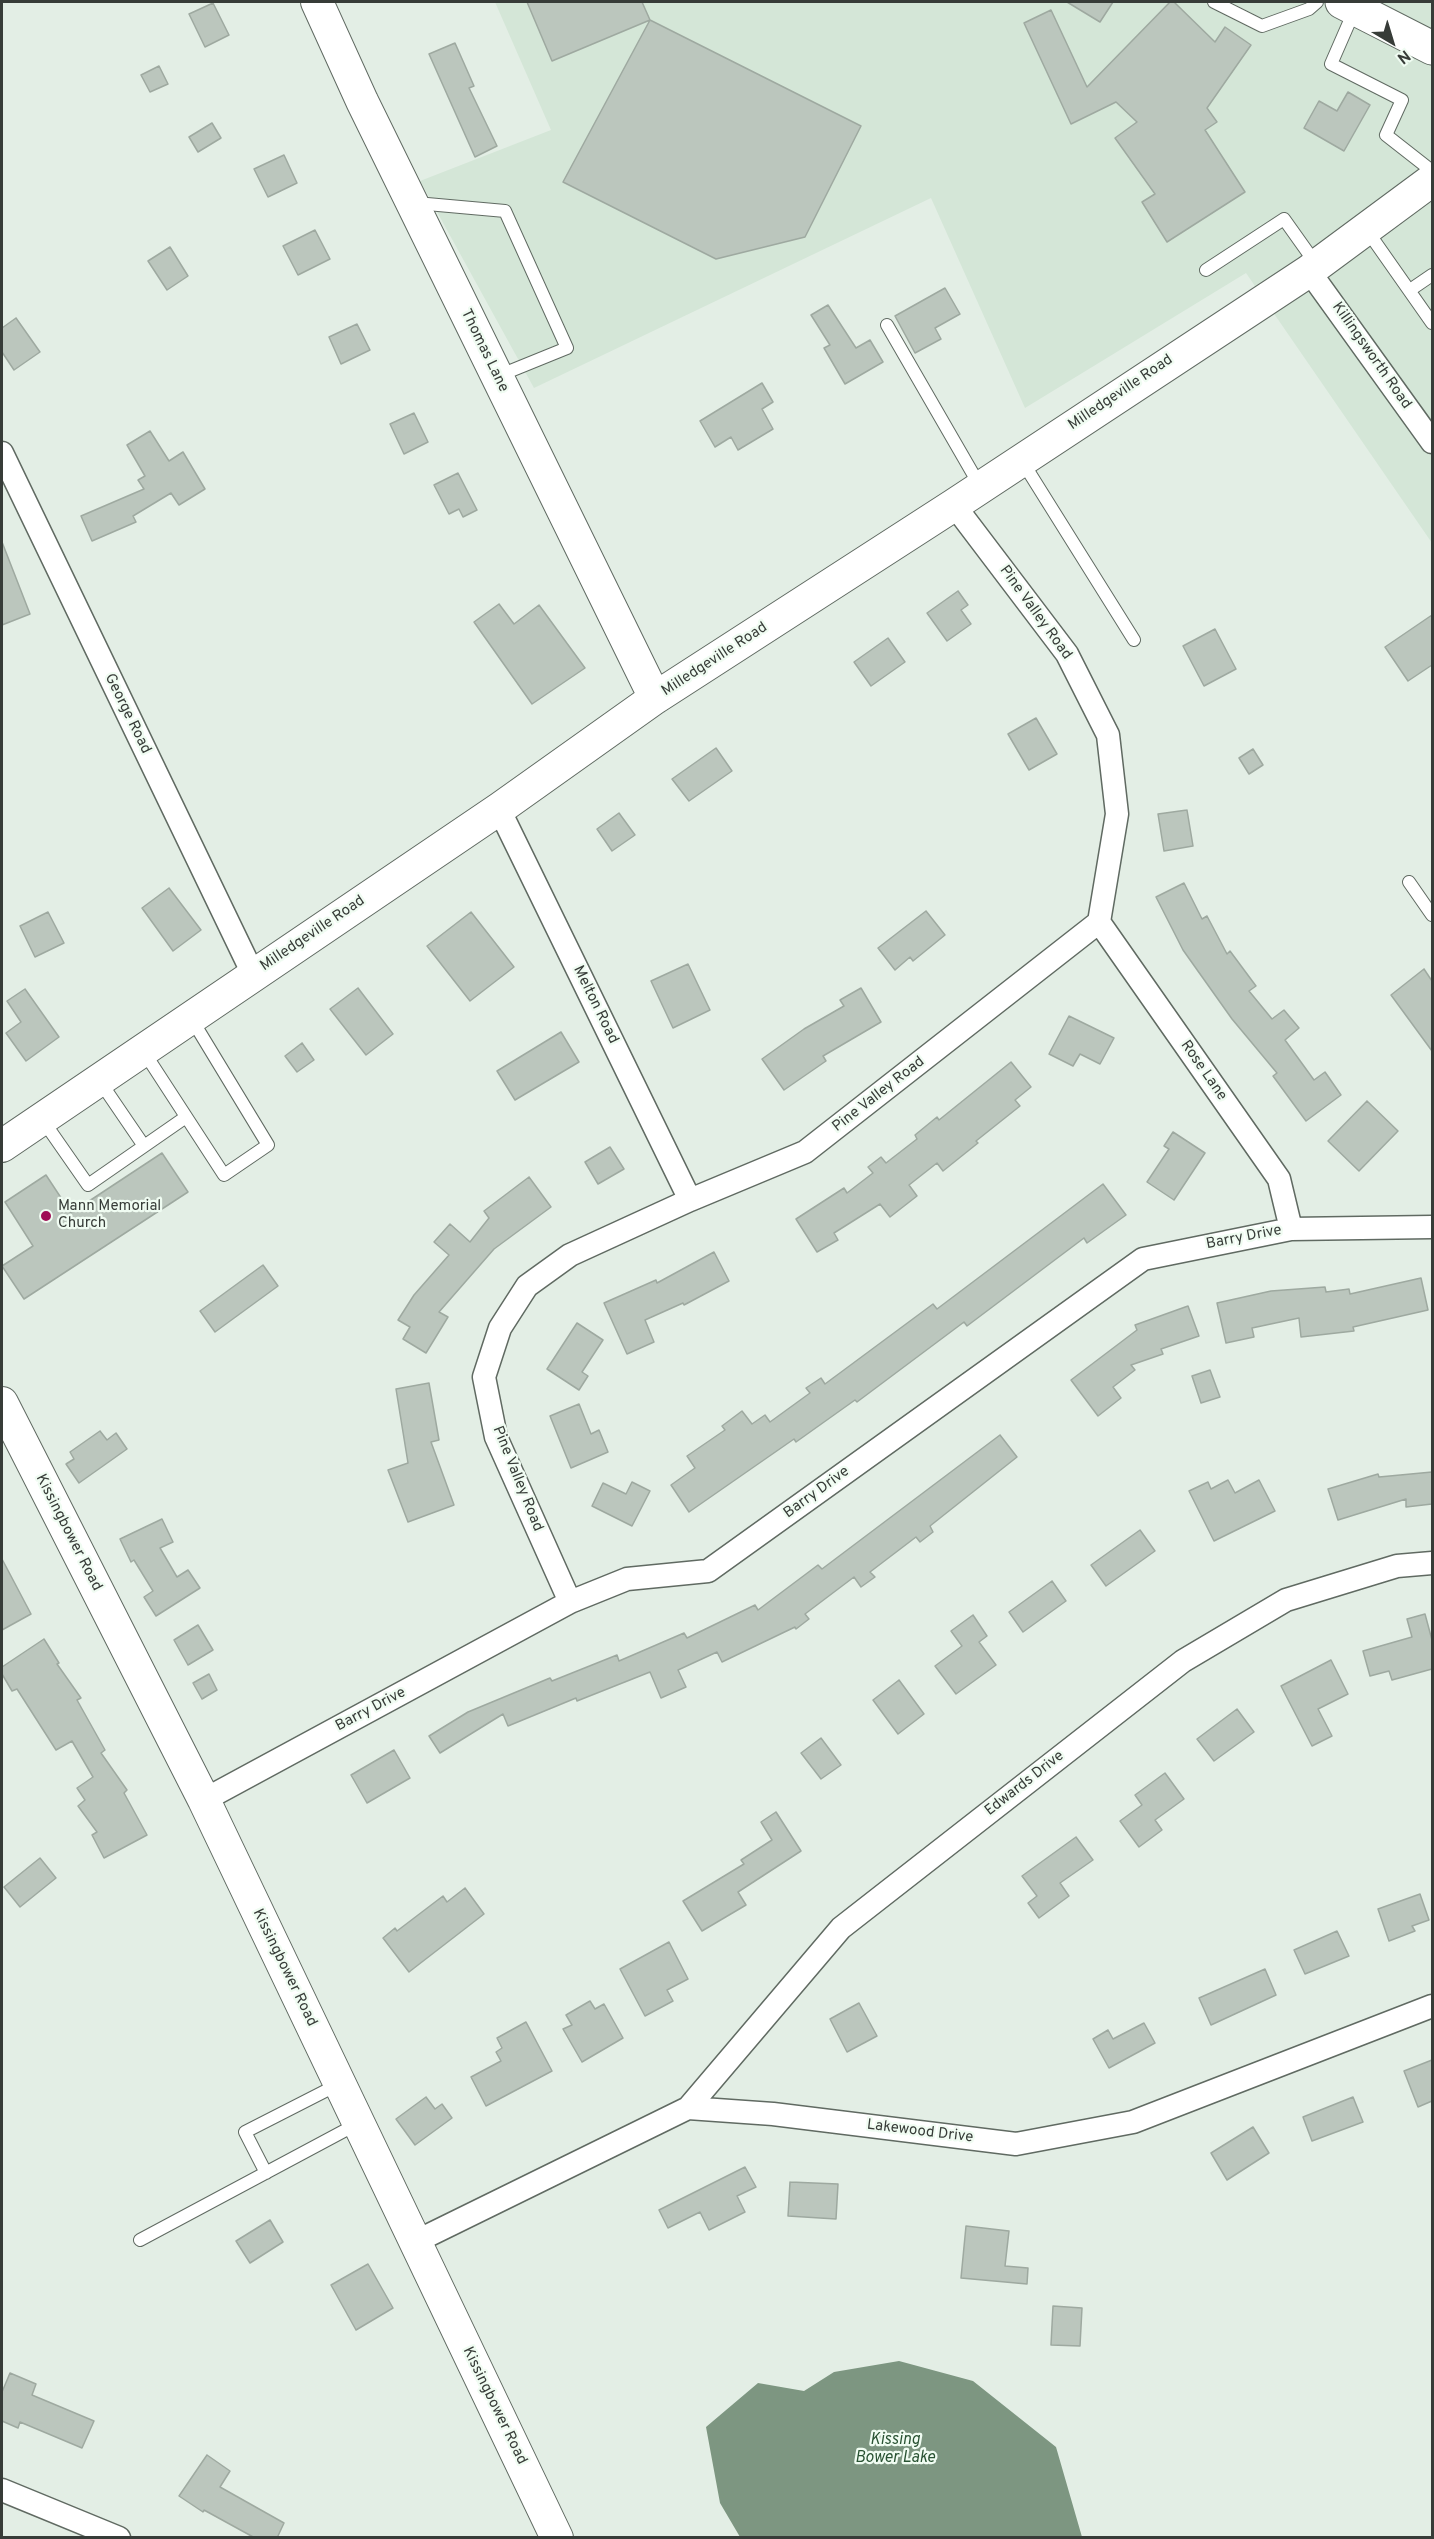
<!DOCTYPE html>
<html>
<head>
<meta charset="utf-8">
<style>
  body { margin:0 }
  #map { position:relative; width:1434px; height:2539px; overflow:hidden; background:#e3eee5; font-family:Overpass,sans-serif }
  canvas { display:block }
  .frame { position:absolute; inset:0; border:3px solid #373c38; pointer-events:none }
  .north { position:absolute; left:1362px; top:12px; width:60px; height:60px; -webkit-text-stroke:4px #f0fcf2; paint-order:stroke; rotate:142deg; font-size:16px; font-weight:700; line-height:24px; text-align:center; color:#373c38 }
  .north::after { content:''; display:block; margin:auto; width:21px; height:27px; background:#373c38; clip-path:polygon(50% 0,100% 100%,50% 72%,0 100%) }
</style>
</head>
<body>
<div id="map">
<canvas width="1434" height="2539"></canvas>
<div class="frame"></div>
<div class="north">N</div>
</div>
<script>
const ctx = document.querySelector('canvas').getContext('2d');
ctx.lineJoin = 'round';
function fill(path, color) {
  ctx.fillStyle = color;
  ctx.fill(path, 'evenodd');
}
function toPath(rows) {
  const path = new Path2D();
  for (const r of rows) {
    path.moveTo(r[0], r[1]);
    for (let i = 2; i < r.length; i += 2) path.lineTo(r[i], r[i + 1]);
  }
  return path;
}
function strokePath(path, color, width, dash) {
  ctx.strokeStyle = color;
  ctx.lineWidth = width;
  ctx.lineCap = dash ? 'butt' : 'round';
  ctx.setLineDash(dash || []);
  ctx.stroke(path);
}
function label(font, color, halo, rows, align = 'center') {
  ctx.font = font + ' Overpass,sans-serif';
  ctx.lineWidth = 4.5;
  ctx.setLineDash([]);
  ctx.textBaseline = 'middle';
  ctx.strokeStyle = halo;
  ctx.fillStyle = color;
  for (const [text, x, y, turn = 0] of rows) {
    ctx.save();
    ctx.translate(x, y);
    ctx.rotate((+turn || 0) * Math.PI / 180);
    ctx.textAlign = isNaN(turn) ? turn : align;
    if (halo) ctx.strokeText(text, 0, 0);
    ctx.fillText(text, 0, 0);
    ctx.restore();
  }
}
const built = toPath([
  [495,2,1432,2,1432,543,1246,273,1025,408,931,198,534,388,420,181,551,130]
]);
const water = toPath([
  [899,2361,973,2381,1056,2447,1082,2537,740,2537,720,2503,706,2427,758,2383,804,2391,834,2372]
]);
const building = toPath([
  [527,2,642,2,650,20,552,61,527,2],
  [1067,2,1113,2,1100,22,1067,2],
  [1170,2,1174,2,1215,42,1225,27,1251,45,1207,108,1217,122,1205,130,1245,192,1167,242,1142,202,1155,194,1115,138,1137,122,1116,102,1071,124,1024,23,1051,10,1087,87,1170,2],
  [213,3,229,35,205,47,189,14,213,3],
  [650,20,861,126,805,237,716,259,563,182,650,20],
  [455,43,474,86,469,88,497,146,475,157,429,54,455,43],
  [159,66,168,84,150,92,141,75,159,66],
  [1348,92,1370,105,1344,151,1304,128,1319,101,1337,111,1348,92],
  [212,123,221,138,198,152,189,137,212,123],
  [284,155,297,183,268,197,254,169,284,155],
  [315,230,330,259,298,275,283,246,315,230],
  [170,247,188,276,167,290,148,261,170,247],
  [945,288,960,314,935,328,941,339,915,353,895,316,945,288],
  [828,305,856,348,870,340,883,362,845,384,824,348,830,345,811,315,828,305],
  [16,318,40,352,14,370,2,352,2,328,16,318],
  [357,324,370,350,341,364,329,337,357,324],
  [762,383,773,402,762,409,773,429,738,450,731,437,715,447,700,421,762,383],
  [414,413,428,442,404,454,390,424,414,413],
  [150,431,169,461,183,452,205,489,179,505,171,493,133,516,136,522,92,541,81,516,144,489,138,480,145,476,127,445,150,431],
  [458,473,477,510,463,517,459,509,449,514,434,485,458,473],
  [2,542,30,614,2,625,2,542],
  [958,591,968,605,961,610,971,624,947,641,927,613,958,591],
  [499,604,514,624,539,605,585,668,532,704,474,622,499,604],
  [1432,615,1432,665,1408,681,1385,647,1432,615],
  [1215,629,1236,669,1204,686,1183,646,1215,629],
  [888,638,905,662,871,686,854,662,888,638],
  [1036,718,1057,754,1029,770,1008,734,1036,718],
  [716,748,732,771,689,801,672,779,716,748],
  [1253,749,1263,765,1249,774,1239,758,1253,749],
  [1187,810,1193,846,1164,851,1158,814,1187,810],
  [619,813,635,835,612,851,597,829,619,813],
  [1184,883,1202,919,1207,916,1227,954,1230,951,1256,986,1249,991,1272,1019,1284,1010,1299,1028,1285,1040,1314,1080,1325,1072,1341,1095,1306,1121,1273,1076,1277,1073,1232,1019,1183,950,1156,897,1184,883],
  [169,888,201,930,173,951,142,908,169,888],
  [926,911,945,935,913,961,910,957,895,970,878,948,926,911],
  [48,912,64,943,35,957,20,926,48,912],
  [471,912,514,967,470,1001,427,946,471,912],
  [688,964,710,1010,673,1028,651,981,688,964],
  [1424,969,1432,981,1432,1051,1391,995,1424,969],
  [358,988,393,1034,366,1055,330,1009,358,988],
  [861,988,881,1022,823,1056,826,1061,784,1090,762,1059,804,1029,844,1006,840,1000,861,988],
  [25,989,59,1037,26,1061,6,1033,21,1022,7,1001,25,989],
  [1069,1016,1114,1038,1100,1064,1080,1054,1073,1066,1049,1054,1069,1016],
  [561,1032,579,1062,515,1100,497,1071,561,1032],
  [302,1043,314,1060,297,1072,285,1056,302,1043],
  [1011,1062,1031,1087,1015,1100,1020,1106,976,1141,978,1143,943,1171,937,1163,909,1185,917,1196,890,1217,880,1204,834,1233,838,1240,817,1252,796,1219,844,1188,847,1193,873,1173,868,1167,881,1157,886,1163,917,1139,915,1135,937,1117,939,1120,1011,1062],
  [1367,1101,1398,1131,1359,1171,1328,1141,1367,1101],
  [1173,1132,1205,1153,1174,1200,1147,1182,1169,1149,1164,1146,1173,1132],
  [610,1147,624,1169,598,1184,585,1162,610,1147],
  [162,1153,188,1192,24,1299,2,1266,33,1246,5,1202,46,1175,71,1213,162,1153],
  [529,1177,551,1207,494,1249,439,1312,448,1317,426,1353,403,1339,410,1327,398,1320,414,1295,449,1255,434,1242,450,1224,470,1242,489,1218,484,1211,529,1177],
  [1103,1184,1126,1215,1087,1243,1084,1238,967,1326,964,1322,857,1402,855,1400,796,1442,794,1439,689,1512,671,1485,695,1468,687,1456,725,1430,722,1426,742,1411,752,1424,765,1415,770,1422,810,1393,806,1388,821,1378,825,1384,933,1304,937,1309,1103,1184],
  [714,1252,729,1281,684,1305,683,1303,645,1320,654,1342,627,1354,604,1303,656,1280,657,1283,714,1252],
  [263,1265,278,1286,215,1332,200,1311,263,1265],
  [1421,1278,1428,1310,1353,1327,1354,1331,1301,1337,1299,1318,1252,1328,1254,1337,1226,1343,1217,1303,1271,1291,1325,1287,1326,1292,1349,1289,1350,1294,1421,1278],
  [1188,1306,1199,1336,1161,1349,1163,1354,1131,1365,1135,1370,1113,1387,1121,1398,1098,1416,1071,1380,1137,1330,1135,1325,1188,1306],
  [577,1323,603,1340,582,1372,588,1376,579,1390,547,1369,577,1323],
  [1210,1370,1220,1397,1201,1403,1192,1376,1210,1370],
  [429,1383,439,1440,431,1442,454,1505,408,1522,388,1470,408,1463,396,1389,429,1383],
  [579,1404,591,1434,599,1430,608,1452,571,1468,550,1416,579,1404],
  [100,1431,107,1440,116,1433,127,1449,79,1483,66,1464,74,1459,70,1452,100,1431],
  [1000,1435,1017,1457,930,1526,933,1532,920,1542,916,1537,870,1572,875,1577,861,1587,854,1577,805,1614,809,1619,796,1629,795,1627,722,1662,717,1652,678,1670,686,1687,661,1698,650,1672,577,1701,576,1698,508,1726,503,1714,440,1753,429,1736,468,1712,550,1678,552,1681,617,1655,619,1661,684,1633,687,1638,755,1605,758,1610,818,1565,822,1569,1000,1435],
  [1432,1472,1432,1504,1406,1507,1406,1499,1338,1520,1328,1489,1378,1474,1379,1477,1432,1472],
  [1228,1480,1235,1493,1259,1480,1275,1511,1214,1541,1189,1491,1208,1482,1211,1489,1228,1480],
  [632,1482,650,1491,632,1526,592,1506,603,1483,626,1494,632,1482],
  [162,1519,173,1542,160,1548,177,1577,188,1570,200,1588,156,1616,144,1597,153,1591,134,1560,131,1562,120,1539,162,1519],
  [1140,1530,1155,1551,1106,1586,1091,1565,1140,1530],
  [2,1559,31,1614,2,1630,2,1559],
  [1052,1581,1066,1601,1023,1632,1009,1612,1052,1581],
  [1425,1614,1432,1640,1432,1669,1392,1680,1389,1671,1370,1676,1363,1651,1412,1637,1407,1619,1425,1614],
  [973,1615,987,1636,979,1642,996,1665,956,1694,935,1666,962,1646,951,1631,973,1615],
  [198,1625,213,1650,188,1665,174,1640,198,1625],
  [44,1639,59,1663,57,1664,81,1698,77,1700,105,1750,101,1753,127,1790,124,1793,147,1835,104,1858,92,1835,97,1832,78,1806,85,1800,77,1788,93,1777,72,1741,56,1750,17,1689,12,1691,2,1674,2,1667,44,1639],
  [1331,1660,1348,1694,1318,1709,1332,1736,1312,1746,1281,1686,1331,1660],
  [209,1674,217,1690,202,1699,193,1683,209,1674],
  [899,1680,924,1714,898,1734,873,1700,899,1680],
  [1237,1709,1254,1732,1214,1761,1197,1739,1237,1709],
  [821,1738,841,1765,821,1779,801,1753,821,1738],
  [394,1750,410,1778,367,1803,351,1775,394,1750],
  [1165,1773,1184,1799,1155,1820,1162,1830,1139,1847,1120,1821,1142,1805,1135,1795,1165,1773],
  [776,1812,801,1851,738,1892,746,1905,702,1931,683,1901,744,1864,741,1860,772,1840,761,1822,776,1812],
  [1076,1837,1093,1860,1060,1883,1069,1896,1039,1918,1028,1903,1037,1896,1022,1876,1076,1837],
  [40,1858,56,1878,20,1907,4,1887,40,1858],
  [465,1888,484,1914,409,1972,383,1938,395,1928,397,1931,443,1896,447,1902,465,1888],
  [1420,1894,1429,1920,1412,1926,1415,1931,1389,1941,1378,1909,1420,1894],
  [1337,1931,1349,1956,1305,1974,1294,1950,1337,1931],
  [669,1942,688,1979,667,1990,673,2001,645,2016,620,1969,669,1942],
  [1265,1969,1276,1995,1211,2025,1199,1998,1265,1969],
  [590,2001,595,2009,604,2004,623,2038,582,2062,563,2029,572,2025,566,2015,590,2001],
  [859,2003,877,2036,847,2052,830,2019,859,2003],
  [526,2022,552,2071,486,2106,471,2077,501,2061,496,2052,502,2048,497,2038,526,2022],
  [1144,2023,1155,2043,1109,2068,1093,2039,1108,2030,1113,2039,1144,2023],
  [1432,2060,1432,2101,1418,2107,1404,2071,1432,2060],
  [426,2097,435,2109,442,2104,452,2118,415,2145,396,2119,426,2097],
  [1353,2097,1363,2122,1312,2141,1303,2117,1353,2097],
  [1253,2127,1269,2153,1227,2180,1211,2153,1253,2127],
  [745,2167,756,2187,737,2196,745,2212,709,2230,700,2212,668,2228,659,2210,745,2167],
  [790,2182,838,2184,836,2219,788,2216,790,2182],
  [270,2220,283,2242,250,2263,236,2241,270,2220],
  [966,2226,1009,2231,1005,2266,1028,2268,1027,2284,961,2278,966,2226],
  [368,2264,393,2308,356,2330,331,2285,368,2264],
  [1053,2306,1082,2308,1080,2346,1051,2345,1053,2306],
  [10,2373,36,2384,32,2395,94,2421,82,2448,20,2422,18,2428,2,2421,2,2392,10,2373],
  [207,2455,230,2471,220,2487,284,2523,277,2538,255,2538,204,2510,203,2512,179,2496,207,2455]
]);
const lane = toPath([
  [1214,2,1262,26,1309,9,1317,2],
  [1355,9,1331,64,1402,100,1386,135,1432,171],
  [416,203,505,211,567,348,498,376],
  [1366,229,1432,323],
  [1206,270,1284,219,1316,264],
  [1410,290,1432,275],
  [887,325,980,486],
  [1022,461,1134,640],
  [1409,882,1432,915],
  [144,1052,224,1175,268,1145,191,1018],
  [99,1080,144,1146],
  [42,1119,88,1185,186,1117],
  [266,2173,245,2132,339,2084],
  [140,2240,357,2124]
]);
const street = toPath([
  [1309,271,1432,442],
  [2,453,253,974],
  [499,809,690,1200],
  [1099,922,1279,1179,1291,1229],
  [570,1602,496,1437,484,1377,500,1328,527,1286,570,1255,690,1200,805,1152,1099,922,1117,814,1108,735,1067,654,954,505],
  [204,1800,570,1602,627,1579,708,1571,1143,1259,1291,1229,1432,1227],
  [688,2108,841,1928,1183,1661,1286,1600,1397,1566,1432,1563],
  [415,2242,688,2108,773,2114,1016,2144,1133,2122,1432,2006],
  [2,2490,119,2538]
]);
const secondary = toPath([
  [317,2,362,101,655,698],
  [2,1146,499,809,655,698,954,505,1309,271,1432,180],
  [2,1403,204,1800,557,2538]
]);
const highway = toPath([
  [1342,2,1432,48]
]);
const markers = [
  [46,1216,6,"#9f0d55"]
];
const streetNames = [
  ["Thomas Lane",484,351,64],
  ["Killingsworth Road",1371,356,55],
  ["Milledgeville Road",1121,393,-34],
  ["Pine Valley Road",1035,613,54],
  ["Milledgeville Road",715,660,-33],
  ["George Road",127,714,64],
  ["Milledgeville Road",313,934,-34],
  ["Melton Road",595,1005,64],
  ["Rose Lane",1203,1071,55],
  ["Pine Valley Road",879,1095,-38],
  ["Barry Drive",1244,1238,-11],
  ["Pine Valley Road",517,1479,68],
  ["Barry Drive",817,1493,-36],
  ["Kissingbower Road",68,1533,63],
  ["Barry Drive",371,1710,-28],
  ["Edwards Drive",1025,1784,-38],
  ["Kissingbower Road",284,1968,64],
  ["Lakewood Drive",920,2132,7],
  ["Kissingbower Road",494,2406,64]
];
const poiNames = [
  ["Mann Memorial",58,1207],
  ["Church",58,1224]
];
const waterNames = [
  ["Kissing",895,2441],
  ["Bower Lake",895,2459]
];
fill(built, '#d4e6d7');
fill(water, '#7d9681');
fill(building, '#bbc6bd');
strokePath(building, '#9ea9a0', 1.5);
strokePath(lane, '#606a62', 14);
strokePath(street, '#606a62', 25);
strokePath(secondary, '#606a62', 34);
strokePath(highway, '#606a62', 35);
strokePath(lane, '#fff', 12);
strokePath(street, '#fff', 22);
strokePath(secondary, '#fff', 32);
strokePath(highway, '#fff', 33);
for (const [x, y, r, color] of markers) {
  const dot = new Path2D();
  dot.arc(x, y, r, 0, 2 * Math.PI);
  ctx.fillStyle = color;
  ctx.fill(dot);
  strokePath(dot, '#f0fcf2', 2);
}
label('15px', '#373c38', '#f0fcf2', streetNames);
label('15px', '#373c38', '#f0fcf2', poiNames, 'left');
label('italic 16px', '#295333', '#f0fcf2', waterNames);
</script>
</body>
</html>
